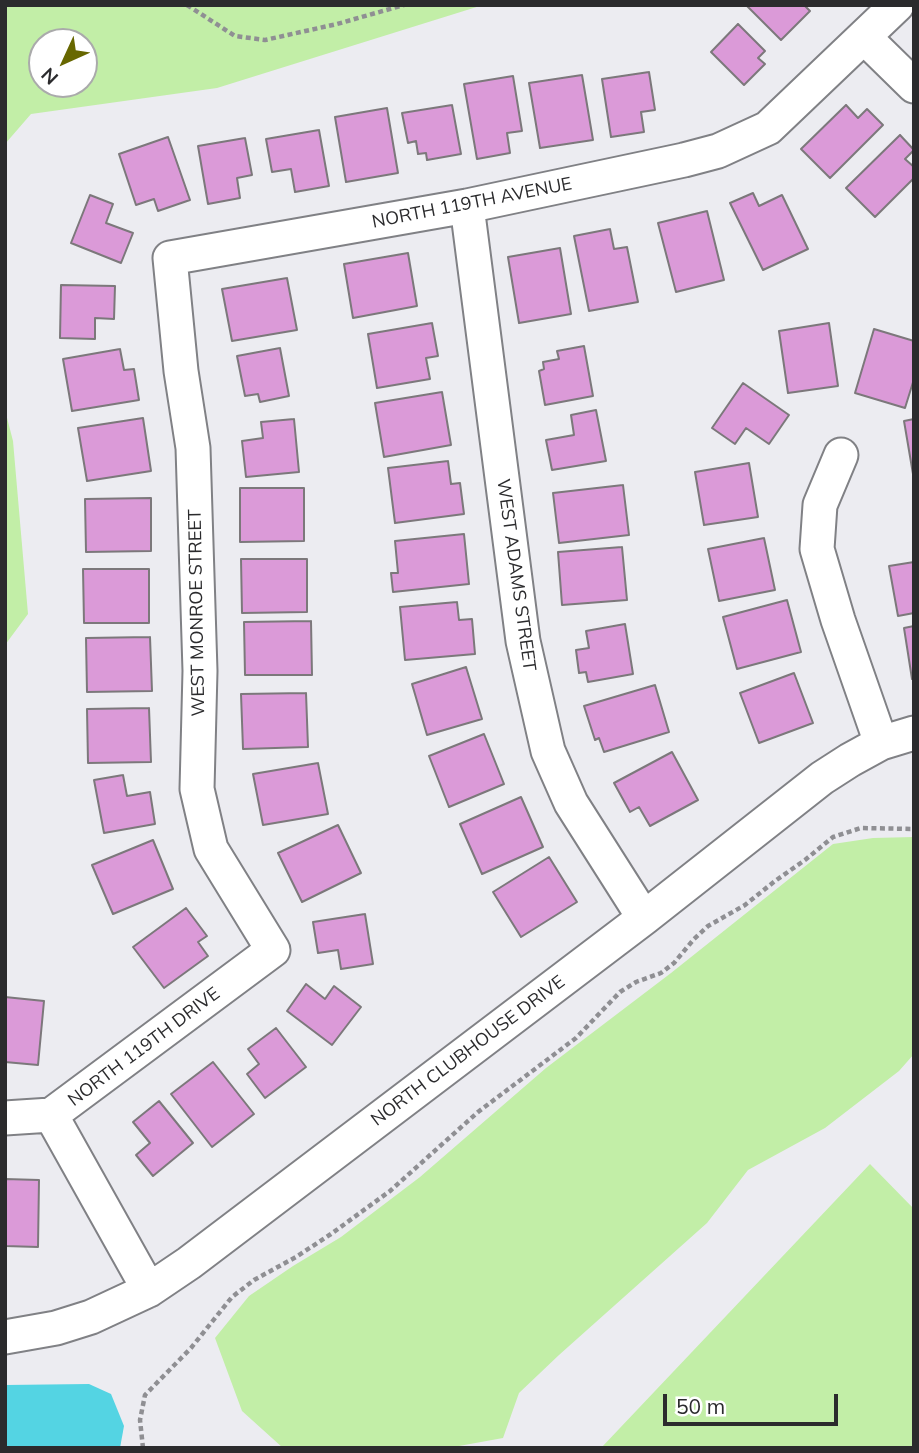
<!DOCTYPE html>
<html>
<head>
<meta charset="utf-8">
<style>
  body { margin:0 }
  #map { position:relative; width:919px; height:1453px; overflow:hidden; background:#ececf1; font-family:Mulish,sans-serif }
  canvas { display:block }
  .frame { position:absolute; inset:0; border:7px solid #2b2b2d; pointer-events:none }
  .north { position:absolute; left:28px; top:28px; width:70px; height:70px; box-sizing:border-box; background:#fff; border:2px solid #aaaaab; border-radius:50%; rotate:225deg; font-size:19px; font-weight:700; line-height:28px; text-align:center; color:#2b2b2d }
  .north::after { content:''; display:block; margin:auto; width:24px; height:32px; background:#676700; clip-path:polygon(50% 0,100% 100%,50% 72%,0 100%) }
  .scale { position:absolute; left:663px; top:1394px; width:175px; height:32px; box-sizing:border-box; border:4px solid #2b2b2d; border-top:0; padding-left:9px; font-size:21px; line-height:24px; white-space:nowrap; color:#2b2b2d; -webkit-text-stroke:5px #fff; paint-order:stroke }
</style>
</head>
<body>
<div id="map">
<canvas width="919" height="1453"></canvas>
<div class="frame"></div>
<div class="north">N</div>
<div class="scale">50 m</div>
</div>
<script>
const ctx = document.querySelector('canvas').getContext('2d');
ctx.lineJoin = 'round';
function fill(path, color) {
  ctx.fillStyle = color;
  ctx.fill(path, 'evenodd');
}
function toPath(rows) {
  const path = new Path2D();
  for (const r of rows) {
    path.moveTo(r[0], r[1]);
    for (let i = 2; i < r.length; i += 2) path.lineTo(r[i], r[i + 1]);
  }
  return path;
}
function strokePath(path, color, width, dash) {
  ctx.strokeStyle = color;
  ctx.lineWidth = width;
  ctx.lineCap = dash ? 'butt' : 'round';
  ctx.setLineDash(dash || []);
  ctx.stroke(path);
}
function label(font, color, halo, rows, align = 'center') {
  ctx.font = font + ' Mulish,sans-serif';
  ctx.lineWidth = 5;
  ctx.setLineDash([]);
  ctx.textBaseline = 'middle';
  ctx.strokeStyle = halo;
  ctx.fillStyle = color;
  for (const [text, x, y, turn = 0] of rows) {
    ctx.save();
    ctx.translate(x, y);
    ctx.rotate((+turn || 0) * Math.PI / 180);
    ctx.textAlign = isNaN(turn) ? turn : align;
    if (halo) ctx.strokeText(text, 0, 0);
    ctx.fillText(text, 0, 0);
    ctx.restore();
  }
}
const green = toPath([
  [5,5,483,5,217,88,31,114,5,144],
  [42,42,84,42,84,84,42,84],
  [5,410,13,441,28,614,5,645],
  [914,837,914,1054,899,1071,825,1128,748,1170,707,1223,559,1355,519,1393,503,1438,448,1448,283,1448,242,1411,215,1338,249,1296,293,1266,341,1237,420,1177,546,1068,671,973,833,844,873,838],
  [870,1164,914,1209,914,1448,601,1448]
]);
const water = toPath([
  [89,1384,111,1394,124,1426,120,1448,5,1448,5,1385]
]);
const building = toPath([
  [746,5,804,5,810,11,781,40,746,5],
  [738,24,765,51,758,58,765,64,744,85,711,52,738,24],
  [649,72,655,110,641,112,644,132,611,137,602,79,649,72],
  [582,75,593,140,540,148,529,83,582,75],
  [513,76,522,131,507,133,510,153,477,159,464,84,513,76],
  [452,105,461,154,427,160,426,153,418,154,416,141,408,143,402,113,452,105],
  [846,105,858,118,867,109,883,125,830,178,801,149,846,105],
  [387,108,398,173,346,182,335,117,387,108],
  [319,130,329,186,295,192,291,169,272,172,266,139,319,130],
  [900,135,914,150,905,159,914,167,914,178,875,217,846,188,900,135],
  [168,137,190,200,158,211,154,199,136,205,119,154,168,137],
  [245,138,252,175,237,178,240,198,208,204,198,146,245,138],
  [753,193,759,206,782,195,808,249,763,270,730,203,753,193],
  [90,195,113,204,106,223,133,233,121,263,71,243,90,195],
  [707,211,724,280,676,292,658,223,707,211],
  [610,229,614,249,627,247,638,302,589,311,574,236,610,229],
  [560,248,571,314,519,323,508,257,560,248],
  [408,253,417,306,353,318,344,264,408,253],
  [287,278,297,330,232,341,222,289,287,278],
  [61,285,115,286,114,319,95,318,95,339,60,338,61,285],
  [432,323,438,356,426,358,430,379,377,388,368,334,432,323],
  [829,323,838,386,788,393,779,331,829,323],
  [874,329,914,341,914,379,905,408,855,393,874,329],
  [584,346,593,396,545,405,539,371,544,369,543,362,559,359,557,351,584,346],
  [280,348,289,396,260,402,258,394,245,396,237,356,280,348],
  [120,349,124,370,134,369,139,400,72,411,63,359,120,349],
  [743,383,789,415,769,444,746,428,735,444,712,428,743,383],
  [442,392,451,445,384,457,375,403,442,392],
  [596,410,606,461,552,470,546,440,574,435,571,415,596,410],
  [143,418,151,471,87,481,78,428,143,418],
  [294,419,299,472,246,477,242,441,263,438,261,422,294,419],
  [914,419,914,474,913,474,904,421,914,419],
  [448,461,451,484,460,483,464,514,395,523,388,468,448,461],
  [749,463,758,517,704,525,695,472,749,463],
  [623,485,629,535,559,543,553,493,623,485],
  [240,488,304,488,304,541,240,542,240,488],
  [151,498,151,551,86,552,85,499,151,498],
  [464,534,469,584,393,592,391,573,398,573,395,541,464,534],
  [764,538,775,590,719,601,708,549,764,538],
  [622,547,627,600,562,605,558,552,622,547],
  [241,559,307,559,307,612,242,613,241,559],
  [914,562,914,613,898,616,889,566,914,562],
  [83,569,149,569,149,623,84,623,83,569],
  [787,600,801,652,737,669,723,617,787,600],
  [457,602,459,620,472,619,475,654,405,660,400,607,457,602],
  [311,621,312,675,245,675,244,622,311,621],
  [625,624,633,674,588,682,586,672,579,673,576,650,589,648,586,631,625,624],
  [914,626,914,679,912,679,904,628,914,626],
  [150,637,152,691,87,692,86,638,150,637],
  [466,667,482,719,427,735,412,684,466,667],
  [794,673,813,723,759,743,740,693,794,673],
  [655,685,669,732,604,752,599,738,595,740,584,706,655,685],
  [306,693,308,747,243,749,241,694,306,693],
  [149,708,151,762,88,763,87,709,149,708],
  [484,734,504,784,449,807,429,756,484,734],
  [672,752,698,800,650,826,639,807,630,812,614,783,672,752],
  [318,763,328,814,263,825,253,774,318,763],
  [123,775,127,796,150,792,155,824,104,833,94,780,123,775],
  [521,797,543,847,482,874,460,824,521,797],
  [338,825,361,873,302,902,278,853,338,825],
  [153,840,173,889,113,914,92,865,153,840],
  [549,857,577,902,521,937,493,892,549,857],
  [186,908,207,936,198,942,208,956,164,988,133,947,186,908],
  [365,914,373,964,341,969,338,950,318,953,313,922,365,914],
  [306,984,325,999,334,986,361,1007,332,1045,287,1011,306,984],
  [5,997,44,1001,38,1065,5,1062,5,997],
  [276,1028,306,1067,265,1098,247,1074,259,1064,248,1049,276,1028],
  [213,1062,254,1114,212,1147,171,1094,213,1062],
  [159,1101,193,1143,153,1176,136,1155,150,1143,133,1122,159,1101],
  [5,1179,39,1180,38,1247,5,1246,5,1179]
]);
const path = toPath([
  [187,5,235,36,265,40,337,24,404,5],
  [143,1448,140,1420,145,1395,191,1348,232,1297,254,1280,296,1257,331,1234,390,1191,478,1112,576,1038,620,992,636,982,661,973,674,963,694,939,708,926,745,905,775,881,805,860,833,837,861,828,914,829]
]);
const minor = toPath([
  [864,37,914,86],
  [467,206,523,641,548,751,571,803,644,918],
  [841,455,820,505,817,549,838,620,881,743],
  [51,1115,149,1290],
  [5,1118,51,1115,273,950,211,849,197,789,200,671,193,448,181,371,170,258,467,206,684,160,718,151,768,128,897,5],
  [5,1337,56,1328,91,1317,149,1290,189,1263,644,918,822,778,850,760,881,743,914,733]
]);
const streetNames = [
  ["NORTH 119TH AVENUE",472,203,-11],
  ["WEST ADAMS STREET",516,575,82],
  ["WEST MONROE STREET",197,613,-91],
  ["NORTH 119TH DRIVE",144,1047,-37],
  ["NORTH CLUBHOUSE DRIVE",468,1051,-37]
];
fill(green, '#c2eea7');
fill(water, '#54d4e3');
fill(building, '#db9ad8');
strokePath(building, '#7c787b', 2);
strokePath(minor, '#808185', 37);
strokePath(path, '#8f8f93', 4.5, [5, 3.5]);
strokePath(minor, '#fff', 33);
label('18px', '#2b2b2d', '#fff', streetNames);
</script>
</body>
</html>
